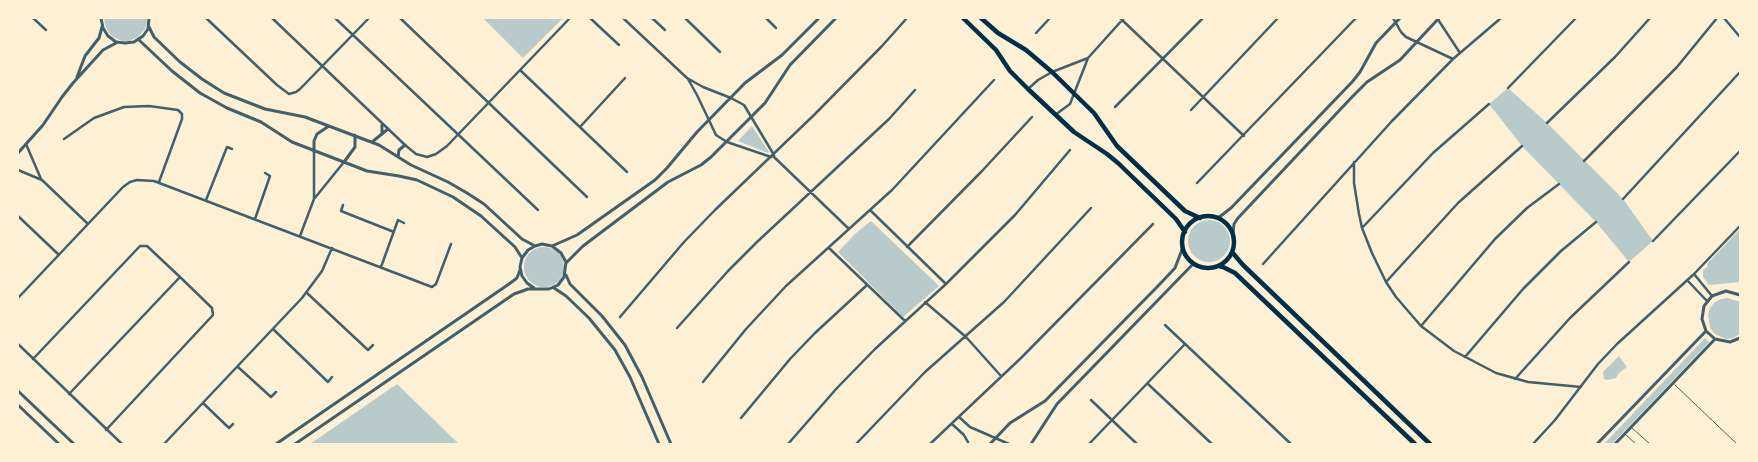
<!DOCTYPE html>
<html>
<head>
<meta charset="utf-8">
<style>
  body { margin:0 }
  #map { position:relative; width:1758px; height:462px; overflow:hidden; background:#fdf0d5; font-family:"DejaVu Sans",sans-serif }
  canvas { display:block }
  .frame { position:absolute; inset:0; border:19px solid #fdf0d5; pointer-events:none }
</style>
</head>
<body>
<div id="map">
<canvas width="1758" height="462"></canvas>
<div class="frame"></div>
</div>
<script>
const ctx = document.querySelector('canvas').getContext('2d');
ctx.lineJoin = 'round';
function fill(path, color) {
  ctx.fillStyle = color;
  ctx.fill(path, 'evenodd');
}
function toPath(rows) {
  const path = new Path2D();
  for (const r of rows) {
    if (r.length === 3) {
      path.moveTo(r[0] + r[2], r[1]);
      path.arc(r[0], r[1], r[2], 0, 2 * Math.PI);
      continue;
    }
    path.moveTo(r[0], r[1]);
    for (let i = 2; i < r.length; i += 2) path.lineTo(r[i], r[i + 1]);
  }
  return path;
}
function strokePath(path, color, width, dash) {
  ctx.strokeStyle = color;
  ctx.lineWidth = width;
  ctx.lineCap = dash ? 'butt' : 'round';
  ctx.setLineDash(dash || []);
  ctx.stroke(path);
}
const green = toPath([
  [104,18,147,18,147,22,145,29,138,37,129,41,122,41,113,37,109,33,105,25],
  [483,18,563,18,523,58],
  [1508,88,1547,123,1623,199,1653,241,1629,262,1596,222,1522,146,1489,104],
  [752,126,769,152,768,153,738,141],
  [1209,241,21],
  [871,221,939,286,903,317,838,252,855,234],
  [1740,229,1740,282,1709,285,1703,277,1703,270,1707,267,1708,267,1707,264],
  [544,267,20],
  [1728,298,1740,302,1740,334,1733,338,1726,339,1715,334,1710,328,1708,315,1710,308,1714,303,1721,299],
  [1705,338,1709,342,1612,444,1604,444],
  [1619,356,1627,367,1619,373,1616,378,1607,380,1604,379,1603,372],
  [397,384,459,444,310,444]
]);
const service = toPath([
  [1675,385,1737,444],
  [1632,428,1650,444],
  [1626,435,1636,444]
]);
const minor = toPath([
  [33,18,46,30],
  [206,18,277,85,289,94,296,92,300,89,369,18],
  [272,18,405,145,416,154,427,157,436,154,447,146,570,18],
  [335,18,538,210],
  [400,18,587,197],
  [590,18,619,45],
  [623,18,687,78,703,87,731,98,744,105,774,155],
  [652,18,665,30],
  [685,18,720,52],
  [766,18,776,28],
  [1120,18,1244,136],
  [1393,18,1401,32,1406,37,1453,59],
  [1437,18,1460,53],
  [1724,18,1740,37],
  [1036,33,1050,18],
  [520,70,627,172],
  [688,79,697,95,716,135,727,142,771,157],
  [1508,88,1576,18],
  [1028,89,1038,80,1052,72,1088,58],
  [1115,107,1203,18],
  [1191,110,1278,18],
  [1055,115,1070,104,1088,58,1124,18],
  [1547,123,1615,57,1650,18],
  [580,127,625,78],
  [64,139,94,118,124,107,149,106,178,110,182,114,182,119,159,182],
  [26,144,41,179],
  [773,156,849,229],
  [1584,161,1677,67,1717,18],
  [1354,162,1354,183,1359,214,1362,228,1372,253,1386,282,1396,297,1421,326,1454,351,1496,373,1528,382,1581,387],
  [18,170,42,180,88,224],
  [1197,183,1356,18],
  [314,199,314,151],
  [1623,199,1740,72],
  [206,200,227,147,232,149],
  [343,205,341,211,394,232],
  [870,210,946,284],
  [18,216,59,255],
  [255,219,270,176,265,173],
  [1362,228,1433,153,1489,104],
  [300,236,314,199,344,162],
  [1653,241,1740,151],
  [907,247,982,171,1032,117],
  [829,248,905,321],
  [1263,264,1392,121,1453,59,1501,18],
  [381,267,398,220,404,223],
  [1694,274,1712,296],
  [1687,280,1707,301],
  [1386,282,1458,203,1522,146],
  [307,293,368,350,373,345],
  [18,298,123,187,130,182,137,180,154,181,432,287,436,284,451,244],
  [925,302,966,337,1001,376],
  [620,317,684,242,715,210,814,115,882,46,907,18],
  [1165,325,1291,444],
  [1421,326,1495,239,1527,208,1559,184],
  [677,328,728,271,757,242,889,119,915,90],
  [274,330,328,382,332,377],
  [18,344,122,444],
  [1465,357,1523,289,1561,251,1596,222],
  [33,359,140,246,147,246,180,277,212,308,213,315,106,430],
  [238,367,271,397,276,392],
  [1515,379,1570,318,1629,262],
  [703,382,746,329,786,286,892,190,994,80],
  [1148,384,1212,444],
  [69,394,180,277],
  [1091,400,1137,444],
  [203,403,229,428,233,424],
  [959,417,970,427,1009,444],
  [741,418,790,359,815,333,867,285],
  [952,424,964,435,969,444],
  [164,444,302,298,322,271,332,248],
  [788,444,837,388,875,349,946,284,1015,215,1070,150],
  [856,444,925,372,1004,302,1091,208],
  [930,444,1021,358,1153,224],
  [1089,444,1185,344],
  [1533,444,1555,420,1598,364,1617,344,1694,274,1740,226]
]);
const tertiary = toPath([
  [101,18,103,28,108,36,116,42,125,43,134,42,143,36,148,29,149,18],
  [149,27,154,37,180,62,202,79,224,93,265,109,305,117,379,145,411,165,448,182,467,193,484,204,522,239,535,246],
  [139,40,172,71,200,93,227,108,261,122,292,142,367,171,399,176,417,180,453,197,481,216,515,247,522,258],
  [77,77,85,56,99,38,102,27],
  [382,132,382,125],
  [372,142,388,129],
  [314,151,314,141,317,134,329,126],
  [18,153,43,125,62,97,73,83,103,50,118,42],
  [398,157,399,150,405,145],
  [344,162,355,147,355,135],
  [1218,218,1231,208,1353,81,1360,72,1376,43,1400,18],
  [1233,233,1234,224,1238,218,1352,97,1367,82,1400,60,1439,18],
  [552,246,577,235,655,180,667,168,697,132,745,83,782,55,819,18],
  [567,262,583,246,668,182,701,165,711,157,765,103,790,65,836,18],
  [566,275,570,284,602,316,625,345,642,377,671,444],
  [554,288,566,296,589,318,615,350,630,377,659,444],
  [1740,295,1726,291,1712,296,1704,306,1702,319,1706,331,1715,339,1730,342,1740,338],
  [18,391,74,444],
  [18,405,59,444],
  [276,444,509,284,517,278,520,270],
  [295,444,514,294,528,289,549,289,558,285,564,277,566,262,561,253,552,246,542,244,535,246,528,250,522,258,520,267,522,276,527,283,534,288],
  [990,444,1010,423,1045,401,1158,286,1175,268,1183,247],
  [1031,444,1057,404,1194,263],
  [1597,444,1706,331],
  [1615,444,1715,339]
]);
const primary = toPath([
  [963,18,996,50,1010,71,1028,89,1074,132,1107,154,1118,163,1176,219,1185,232],
  [981,18,998,33,1026,50,1052,72,1094,113,1117,146,1185,211,1200,218],
  [1208,242,26],
  [1232,252,1243,265,1430,444],
  [1219,266,1223,267,1235,273,1415,444]
]);
fill(green, '#b9caca');
strokePath(service, '#3f606c', 1);
strokePath(minor, '#3f606c', 2.5);
strokePath(tertiary, '#3f606c', 3);
strokePath(primary, '#003049', 4.5);
</script>
</body>
</html>
